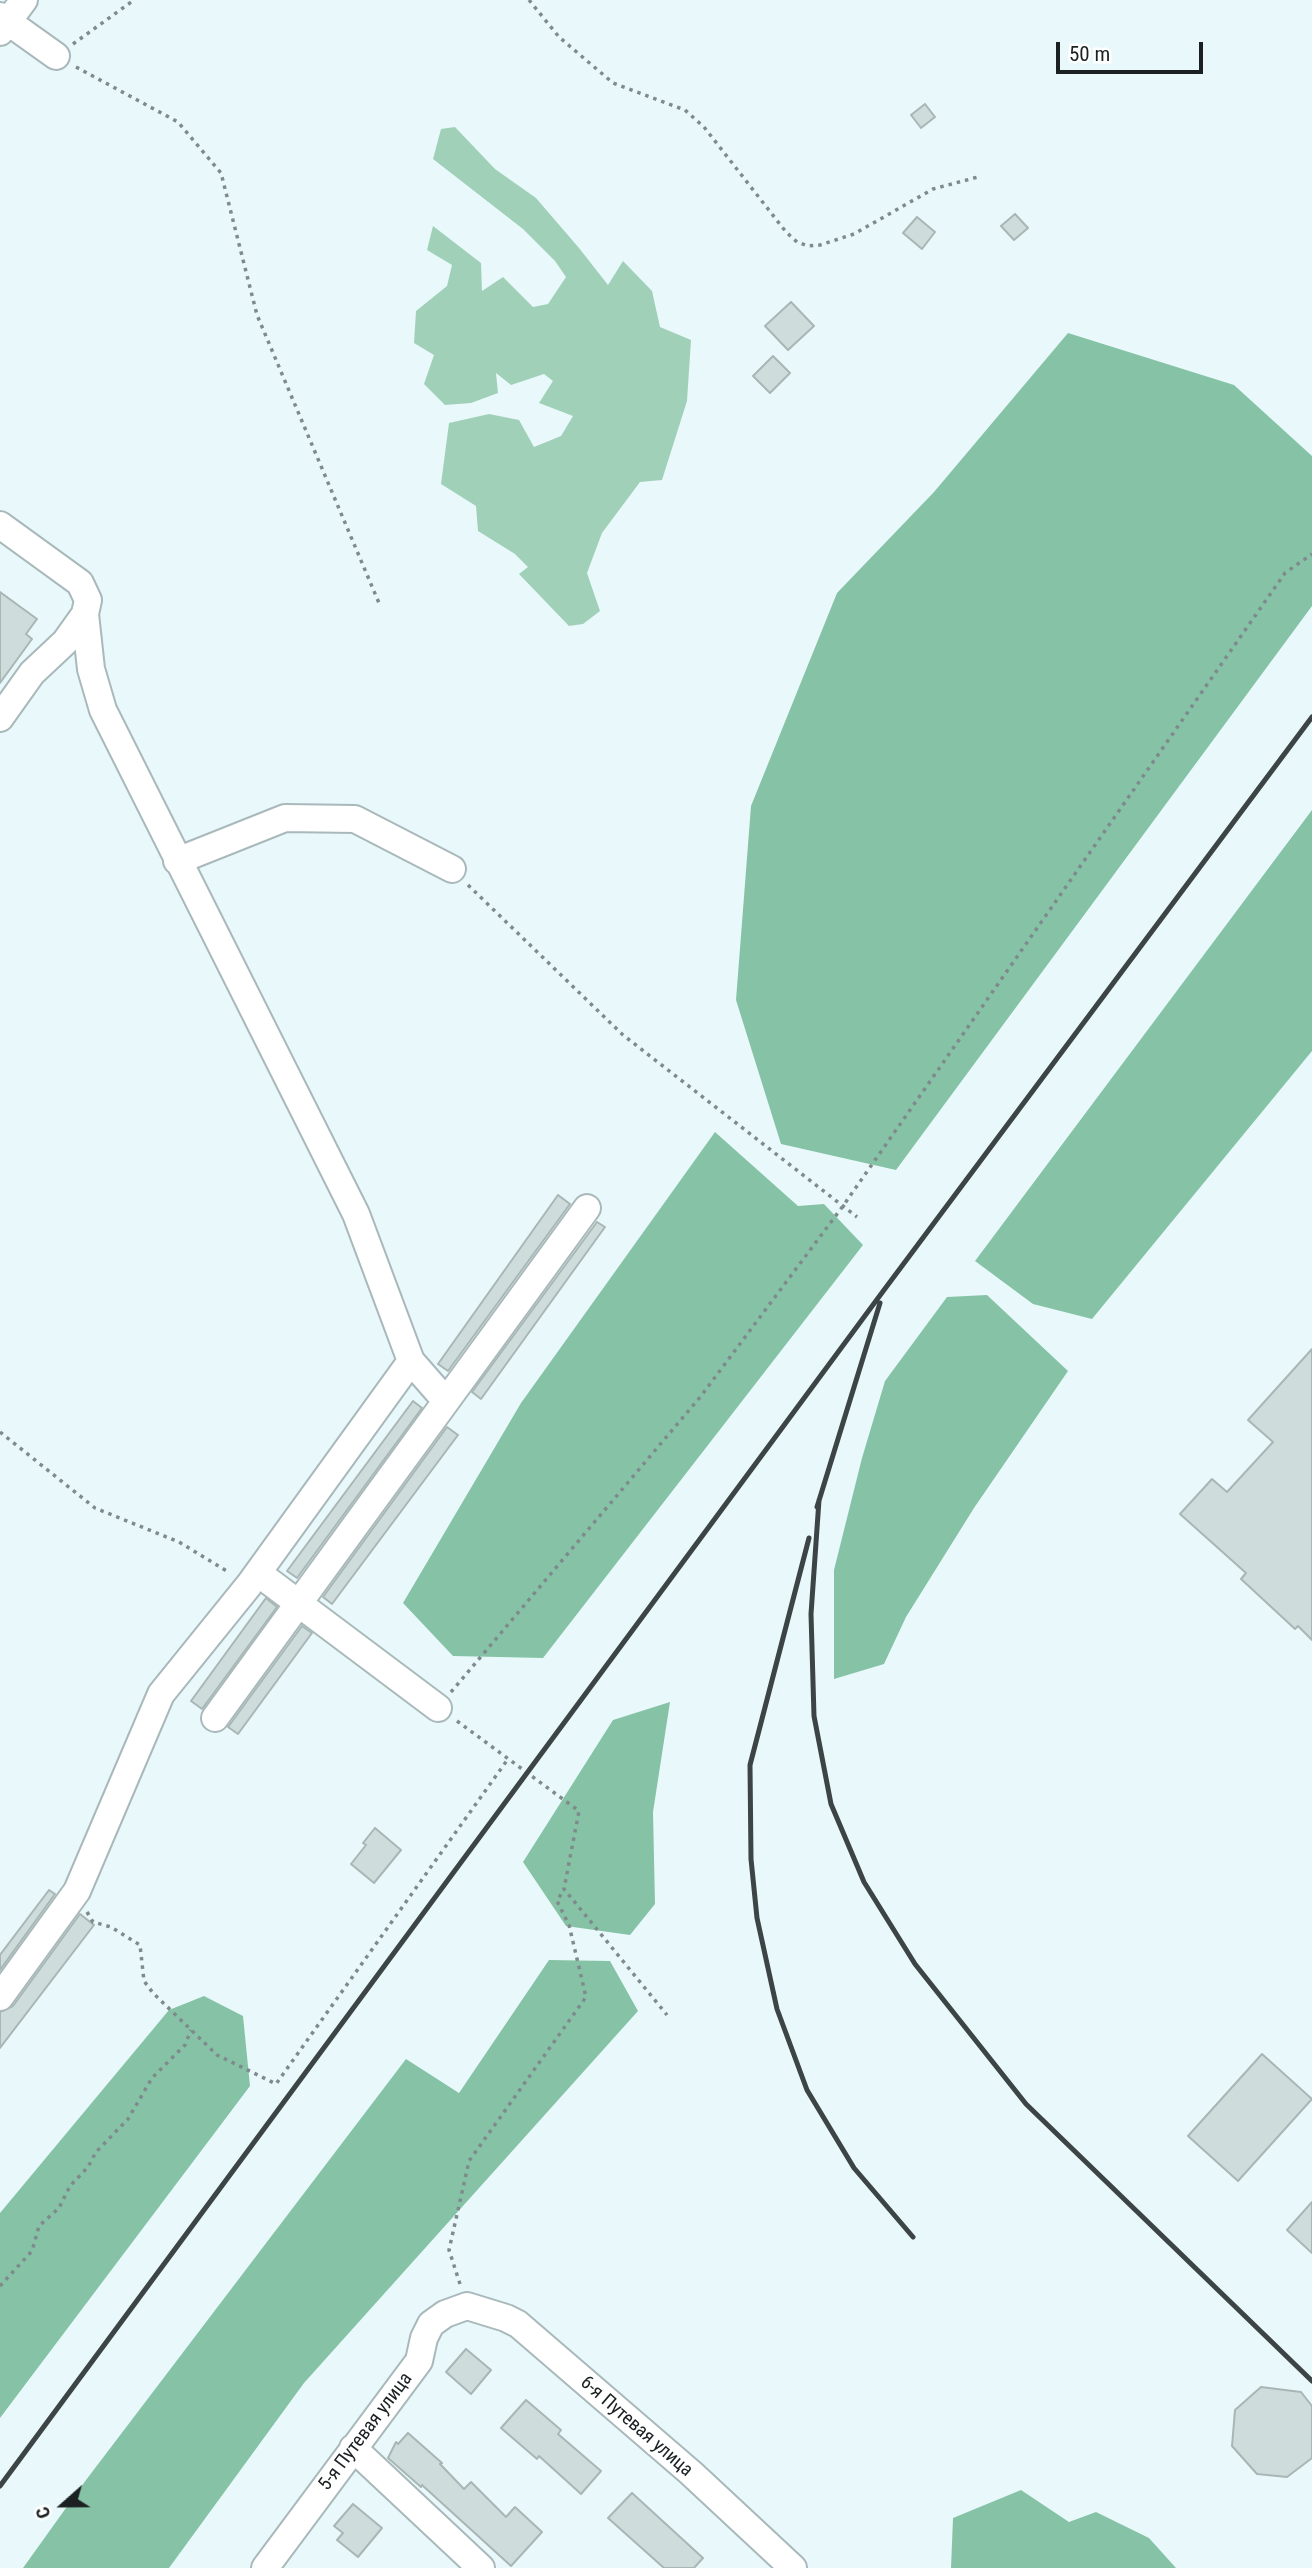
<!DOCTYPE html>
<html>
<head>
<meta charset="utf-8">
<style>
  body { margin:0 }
  #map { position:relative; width:1312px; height:2568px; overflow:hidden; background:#e9f9fb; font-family:"Roboto Condensed",sans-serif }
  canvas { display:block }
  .north { position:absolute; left:28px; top:2470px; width:70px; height:70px; -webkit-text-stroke:5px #fff; paint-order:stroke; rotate:249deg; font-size:19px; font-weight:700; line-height:28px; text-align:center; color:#1b2122 }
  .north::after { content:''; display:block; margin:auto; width:24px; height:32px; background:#1b2122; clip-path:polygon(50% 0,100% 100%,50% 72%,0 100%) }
  .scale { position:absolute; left:1056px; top:42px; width:147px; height:32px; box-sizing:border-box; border:4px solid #1b2122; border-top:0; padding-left:9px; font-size:21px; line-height:24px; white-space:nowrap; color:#1b2122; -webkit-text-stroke:5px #fff; paint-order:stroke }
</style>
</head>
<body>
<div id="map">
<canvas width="1312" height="2568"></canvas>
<div class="north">С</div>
<div class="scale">50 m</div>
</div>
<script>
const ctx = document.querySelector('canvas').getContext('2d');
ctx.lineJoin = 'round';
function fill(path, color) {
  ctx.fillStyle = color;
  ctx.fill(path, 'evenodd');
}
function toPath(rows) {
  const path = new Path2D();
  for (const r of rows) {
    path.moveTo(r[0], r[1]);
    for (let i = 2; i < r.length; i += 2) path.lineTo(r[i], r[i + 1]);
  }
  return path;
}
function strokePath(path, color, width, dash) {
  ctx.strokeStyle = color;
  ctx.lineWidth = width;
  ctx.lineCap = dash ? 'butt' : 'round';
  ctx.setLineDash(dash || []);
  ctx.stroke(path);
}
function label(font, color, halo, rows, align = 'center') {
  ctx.font = font + ' "Roboto Condensed",sans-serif';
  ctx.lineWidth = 6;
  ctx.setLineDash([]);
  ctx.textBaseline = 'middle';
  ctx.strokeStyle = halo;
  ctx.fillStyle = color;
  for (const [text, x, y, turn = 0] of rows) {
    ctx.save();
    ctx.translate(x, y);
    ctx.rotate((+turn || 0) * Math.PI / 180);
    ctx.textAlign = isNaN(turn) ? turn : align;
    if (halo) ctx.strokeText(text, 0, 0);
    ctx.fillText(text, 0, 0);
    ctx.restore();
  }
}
const green = toPath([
  [455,127,495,169,536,198,579,248,608,285,623,261,652,291,660,327,691,340,687,401,662,480,640,482,602,533,587,573,600,611,583,624,569,626,519,574,528,567,515,554,478,531,476,506,441,484,449,423,489,414,519,420,534,447,561,436,573,416,539,403,553,381,544,374,511,385,496,373,498,393,471,403,445,405,424,384,434,355,414,343,416,311,447,286,452,265,427,250,433,226,481,263,482,291,503,277,533,307,548,304,566,277,555,261,523,229,433,159,441,129]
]);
const forest = toPath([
  [1068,333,1234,385,1312,456,1312,606,896,1170,781,1144,736,1000,751,806,837,593,934,492],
  [1312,810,1312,1051,1092,1319,1033,1304,975,1261],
  [715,1132,798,1206,824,1204,863,1245,543,1658,453,1656,403,1603,521,1403],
  [987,1295,1068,1371,974,1508,906,1617,884,1664,834,1679,834,1570,862,1458,885,1381,947,1297],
  [670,1702,653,1812,655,1904,630,1935,566,1926,523,1862,613,1720],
  [549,1960,610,1961,638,2011,304,2383,169,2568,23,2568,86,2480,406,2059,459,2093],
  [204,1996,243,2016,250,2086,0,2418,0,2213,169,2010],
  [1021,2490,1069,2522,1096,2512,1149,2538,1176,2568,951,2568,953,2518]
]);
const building = toPath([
  [925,104,935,117,921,128,911,115,925,104],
  [1015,214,1028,228,1014,240,1001,226,1015,214],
  [917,217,935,232,922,249,903,233,917,217],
  [791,302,814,326,788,350,765,326,791,302],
  [773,356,790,373,770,393,753,376,773,356],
  [0,592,37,619,26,634,32,639,0,683,0,592],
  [558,1195,570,1204,448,1371,438,1364,558,1195],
  [597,1222,605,1227,481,1399,472,1392,597,1222],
  [1312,1349,1312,1640,1298,1626,1295,1629,1241,1579,1246,1573,1180,1514,1212,1479,1227,1492,1273,1442,1248,1420,1312,1349],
  [413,1401,422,1408,297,1578,287,1571,413,1401],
  [447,1427,458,1435,332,1604,323,1597,447,1427],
  [266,1598,277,1607,202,1709,191,1701,266,1598],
  [302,1626,312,1633,238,1734,228,1727,302,1626],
  [375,1828,401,1850,374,1883,351,1864,366,1845,363,1843,375,1828],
  [49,1890,55,1894,0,1970,0,1955,49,1890],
  [80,1914,94,1925,0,2048,0,2012,13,2006,80,1914],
  [1262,2054,1312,2099,1238,2181,1188,2136,1262,2054],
  [1312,2202,1312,2253,1287,2230,1312,2202],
  [466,2349,491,2370,471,2394,446,2372,466,2349],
  [1261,2387,1301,2392,1312,2406,1312,2458,1287,2477,1257,2474,1232,2446,1235,2410,1261,2387],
  [526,2400,561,2430,558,2434,601,2471,581,2494,539,2456,537,2459,501,2428,526,2400],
  [408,2433,442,2463,440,2464,464,2489,471,2482,506,2517,515,2507,542,2532,511,2566,422,2485,421,2487,388,2458,396,2442,398,2444,408,2433],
  [632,2493,703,2558,694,2568,664,2568,608,2518,632,2493],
  [353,2504,382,2528,358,2557,337,2540,343,2533,334,2526,353,2504]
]);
const path = toPath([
  [529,0,559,37,613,83,685,110,704,127,786,232,797,242,808,246,820,245,854,234,933,189,978,177],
  [73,44,134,0],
  [76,67,178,122,221,173,257,315,379,603],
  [468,885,623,1035,857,1217],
  [0,1432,95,1508,179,1542,230,1573],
  [451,1692,701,1396,843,1206,1285,573,1312,554],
  [457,1721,579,1811,564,1889,667,2015],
  [87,1912,93,1922,111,1927,140,1945,144,1981,153,1993,217,2055,276,2084,508,1759],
  [460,2284,449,2250,469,2161,586,1997,569,1925,557,1901,564,1889],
  [0,2286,32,2251,39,2226,59,2208,70,2186,88,2167,96,2152,128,2119,152,2078,185,2045,191,2030]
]);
const minor = toPath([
  [0,16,56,56],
  [0,32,24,0],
  [0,525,80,583,88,600,85,614,65,642,32,673,0,718],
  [177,861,285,818,355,819,452,869],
  [411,1361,446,1401],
  [258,1573,438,1708],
  [215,1718,587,1208],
  [0,1997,77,1891,161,1694,249,1585,411,1361,356,1214,103,710,91,669,85,614],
  [353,2448,481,2568],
  [265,2568,419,2361,424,2338,431,2324,445,2314,467,2306,506,2318,518,2324,691,2473,793,2568]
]);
const rail = toPath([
  [819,1500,811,1614,814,1716,831,1804,864,1882,915,1964,1026,2104,1312,2381],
  [817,1507,880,1303],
  [809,1538,750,1765,751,1859,757,1918,777,2009,807,2090,854,2168,913,2237],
  [0,2486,884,1290,1312,717]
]);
const streetNames = [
  ["6-я Путевая улица",636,2427,41],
  ["5-я Путевая улица",366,2432,-53]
];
fill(green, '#a1d0b8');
fill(forest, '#86c3a6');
fill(building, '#cedddb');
strokePath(building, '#a8b7b5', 2);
strokePath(minor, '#a9b9bb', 30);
strokePath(path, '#7f8a8c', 3.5, [3.5, 5]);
strokePath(minor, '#fff', 26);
strokePath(rail, '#3c4445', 5);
label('19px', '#1b2122', '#fff', streetNames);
</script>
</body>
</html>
